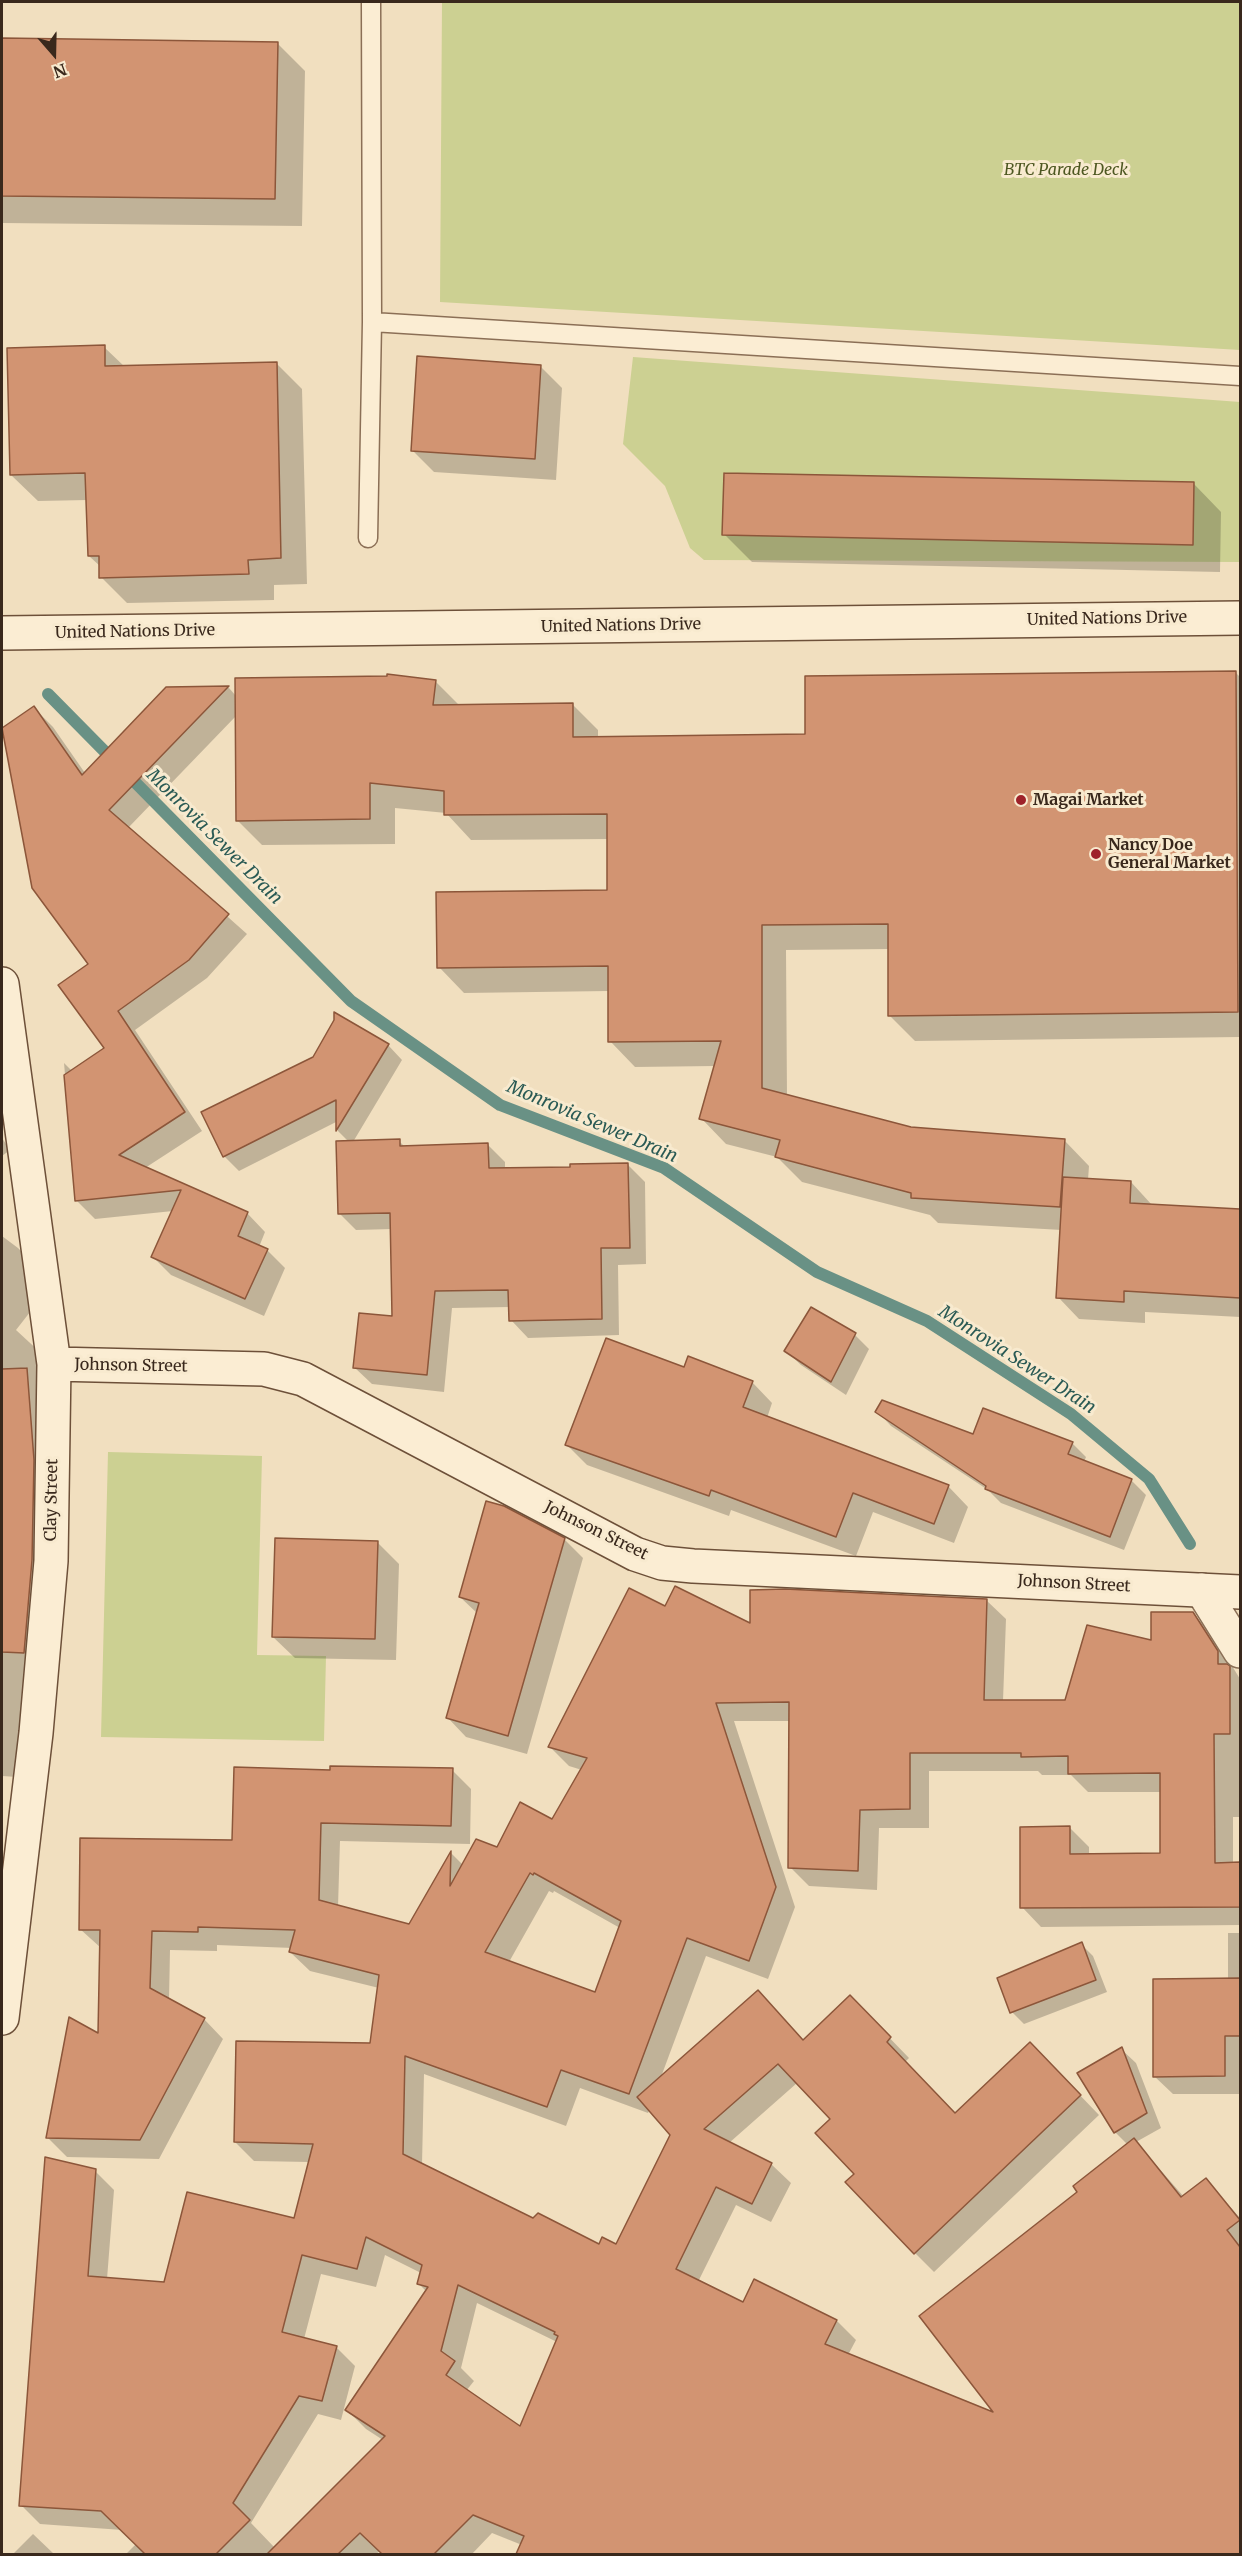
<!DOCTYPE html>
<html>
<head>
<meta charset="utf-8">
<style>
  body { margin:0 }
  #map { position:relative; width:1242px; height:2556px; overflow:hidden; background:#f1dfbf; font-family:Merriweather,serif }
  canvas { display:block }
  .frame { position:absolute; inset:0; border:3px solid #39281c; pointer-events:none }
  .north { position:absolute; left:24px; top:24px; width:60px; height:60px; -webkit-text-stroke:4px #f8eacf; paint-order:stroke; rotate:160deg; font-size:16px; font-weight:700; line-height:24px; text-align:center; color:#39281c }
  .north::after { content:''; display:block; margin:auto; width:21px; height:27px; background:#39281c; clip-path:polygon(50% 0,100% 100%,50% 72%,0 100%) }
</style>
</head>
<body>
<div id="map">
<canvas width="1242" height="2556"></canvas>
<div class="frame"></div>
<div class="north">N</div>
</div>
<script>
const ctx = document.querySelector('canvas').getContext('2d');
ctx.lineJoin = 'round';
function fill(path, color) {
  ctx.fillStyle = color;
  ctx.fill(path, 'evenodd');
}
function toPath(rows) {
  const path = new Path2D();
  for (const r of rows) {
    path.moveTo(r[0], r[1]);
    for (let i = 2; i < r.length; i += 2) path.lineTo(r[i], r[i + 1]);
  }
  return path;
}
function strokePath(path, color, width, dash) {
  ctx.strokeStyle = color;
  ctx.lineWidth = width;
  ctx.lineCap = dash ? 'butt' : 'round';
  ctx.setLineDash(dash || []);
  ctx.stroke(path);
}
function label(font, color, halo, rows, align = 'center') {
  ctx.font = font + ' Merriweather,serif';
  ctx.lineWidth = 6;
  ctx.setLineDash([]);
  ctx.textBaseline = 'middle';
  ctx.strokeStyle = halo;
  ctx.fillStyle = color;
  for (const [text, x, y, turn = 0] of rows) {
    ctx.save();
    ctx.translate(x, y);
    ctx.rotate((+turn || 0) * Math.PI / 180);
    ctx.textAlign = isNaN(turn) ? turn : align;
    if (halo) ctx.strokeText(text, 0, 0);
    ctx.fillText(text, 0, 0);
    ctx.restore();
  }
}
const green = toPath([
  [442,2,1240,2,1240,350,440,302],
  [633,357,1240,402,1240,562,704,560,690,548,665,486,623,444],
  [108,1452,262,1456,257,1655,326,1656,324,1741,101,1737]
]);
const shadow = toPath([
  [2,40,277,43,305,71,302,226,2,223],
  [104,347,125,367,276,363,302,389,307,584,274,585,274,600,127,603,101,577,101,567,89,556,88,500,38,501,11,475],
  [541,367,562,388,556,480,434,472,412,450],
  [1194,484,1221,512,1220,572,752,562,724,534],
  [1236,673,1240,677,1240,1037,915,1041,890,1016,889,949,786,950,787,1096,911,1128,1064,1140,1089,1166,1088,1180,1131,1182,1152,1205,1240,1210,1240,1317,1145,1312,1145,1323,1079,1319,1058,1297,1062,1230,938,1223,930,1215,802,1182,777,1157,726,1144,701,1118,715,1066,635,1067,610,1041,609,991,464,993,439,967,609,891,609,839,471,840,446,813,395,808,395,844,262,845,237,820,236,716,128,828,247,934,207,978,135,1030,202,1131,145,1168,247,1213,265,1232,259,1247,267,1250,285,1268,264,1316,171,1275,152,1256,173,1211,95,1219,76,1200,64,1063,72,1071,106,1048,34,708,53,727,85,773,166,689,229,688,236,696,435,681,460,706,572,704,598,730,598,738,807,735],
  [388,1045,402,1060,353,1142,399,1141,405,1147,488,1145,505,1162,505,1170,628,1165,645,1182,646,1264,618,1265,619,1335,528,1338,511,1320,510,1307,452,1308,444,1392,372,1384,354,1367,393,1318,392,1229,356,1230,339,1213,349,1142,338,1131,338,1121,239,1171,224,1156],
  [2,1138,10,1150,2,1156],
  [2,1236,18,1248,37,1267,41,1298,16,1330,42,1354,32,1778,2,1776],
  [855,1335,869,1349,846,1395,801,1365,786,1351],
  [685,1369,752,1382,772,1403,767,1418,948,1486,968,1507,954,1543,873,1512,856,1556,731,1510,729,1516,587,1465,567,1445],
  [877,1411,973,1436,1072,1443,1086,1457,1084,1462,1131,1480,1146,1495,1124,1550,1001,1503,988,1490,891,1426],
  [564,1539,583,1558,527,1754,466,1737,448,1718,478,1614,460,1597],
  [377,1542,399,1564,396,1660,295,1658,273,1637],
  [986,1600,1006,1619,1003,1701,1066,1701,1192,1613,1212,1633,1240,1679,1240,1817,1233,1817,1233,1864,1240,1864,1240,1925,1041,1927,1022,1907,1070,1828,1089,1847,1089,1855,1162,1854,1162,1792,1088,1792,1071,1775,1042,1775,1038,1771,929,1771,929,1828,879,1828,877,1890,809,1886,790,1867,790,1721,734,1721,795,1907,768,1979,706,1956,661,2077,758,1992,804,2041,850,1997,909,2058,905,2062,956,2115,1049,2063,1099,2115,934,2272,915,2253,856,2174,832,2119,797,2083,729,2143,771,2164,791,2183,771,2222,736,2205,698,2282,743,2304,755,2281,837,2321,856,2340,848,2355,998,2416,1079,2192,1128,2145,1115,2132,1121,2049,1136,2063,1161,2128,1136,2142,1184,2197,1206,2180,1240,2218,1240,2554,518,2554,522,2545,492,2533,472,2554,384,2554,380,2551,376,2554,126,2554,136,2544,122,2530,40,2524,21,2505,95,2171,114,2190,107,2279,166,2283,295,2220,309,2162,254,2161,235,2142,371,2045,379,1988,310,1971,290,1952,292,1948,217,1945,217,1951,170,1950,169,2000,204,2019,223,2039,159,2159,67,2157,48,2138,99,2036,101,1948,80,1929,233,1842,332,1771,452,1770,471,1789,470,1844,340,1841,338,1907,410,1925,451,1853,463,1865,553,1821,582,1770,569,1766,550,1747,666,1608,751,1625],
  [549,1891,553,1893,554,1891,620,1928,596,1993,509,1962],
  [424,2074,566,2126,580,2088,648,2113,650,2109,672,2134,617,2246,600,2246,533,2220,422,2165],
  [385,2255,421,2273,419,2284,426,2291,347,2410,366,2429,383,2440,275,2548,251,2523,318,2414,341,2420,355,2366,336,2347,304,2339,321,2274,376,2287],
  [477,2303,557,2342,521,2428,466,2391,474,2381,461,2368],
  [1228,1933,1240,1933,1240,2094,1173,2094,1154,2076,1228,1980],
  [1081,1944,1093,1956,1107,1992,1024,2024,1012,2012,1041,1962,1040,1960],
  [33,2534,54,2554,13,2554]
]);
const stream = toPath([
  [48,694,351,1001,500,1105,664,1168,817,1272,927,1321,1071,1414,1149,1479,1190,1544]
]);
const building = toPath([
  [2,38,278,42,275,199,2,196,2,38],
  [105,345,105,366,277,362,281,558,248,560,249,574,99,578,99,556,88,556,85,473,10,475,7,348,105,345],
  [417,356,541,365,535,459,411,451,417,356],
  [724,473,1194,482,1193,545,722,535,724,473],
  [1236,671,1238,1012,888,1016,888,924,762,925,762,1088,911,1127,1065,1139,1060,1207,911,1198,911,1193,775,1157,780,1140,699,1119,721,1041,608,1042,608,966,437,968,436,892,607,890,607,814,444,815,444,791,370,783,370,819,236,821,235,678,387,676,387,674,436,680,433,705,573,703,573,737,805,734,805,676,1236,671],
  [229,686,109,810,229,914,189,960,118,1011,185,1112,119,1155,248,1212,238,1236,268,1249,245,1299,151,1257,181,1190,75,1201,64,1075,104,1048,58,985,88,964,32,888,2,728,34,706,82,775,166,687,229,686],
  [334,1012,389,1044,336,1131,336,1100,223,1157,201,1112,313,1057,334,1020,334,1012],
  [400,1139,400,1146,488,1143,489,1168,570,1167,570,1164,628,1163,630,1248,601,1248,602,1319,509,1321,508,1290,435,1291,427,1375,353,1368,359,1313,392,1316,390,1213,338,1214,336,1141,400,1139],
  [1063,1177,1131,1181,1130,1203,1240,1209,1240,1298,1124,1291,1124,1302,1056,1298,1063,1177],
  [811,1307,856,1333,831,1382,784,1351,811,1307],
  [606,1338,684,1367,688,1356,753,1381,743,1407,949,1485,934,1524,853,1493,836,1537,711,1490,709,1496,565,1445,606,1338],
  [27,1368,34,1460,32,1560,24,1653,2,1652,2,1369,27,1368],
  [882,1400,973,1434,983,1408,1073,1442,1068,1454,1132,1479,1110,1537,985,1489,986,1486,875,1412,882,1400],
  [486,1501,504,1506,565,1538,508,1736,446,1718,479,1603,459,1597,486,1501],
  [275,1538,378,1541,375,1639,272,1637,275,1538],
  [675,1586,750,1623,750,1590,785,1589,987,1599,984,1700,1065,1700,1087,1625,1151,1640,1151,1612,1193,1612,1218,1651,1218,1664,1227,1664,1230,1666,1230,1734,1214,1734,1215,1863,1240,1862,1240,1907,1020,1908,1020,1827,1070,1826,1070,1854,1160,1853,1160,1773,1068,1774,1068,1756,1021,1757,1021,1753,910,1753,910,1809,860,1810,858,1871,788,1868,789,1702,716,1703,776,1887,749,1961,687,1938,629,2094,561,2070,547,2107,405,2056,403,2154,533,2218,538,2213,599,2244,602,2237,616,2244,670,2135,637,2097,758,1990,803,2040,850,1995,891,2037,887,2042,955,2113,1030,2042,1081,2095,914,2254,845,2182,854,2174,815,2133,830,2119,778,2064,704,2129,772,2163,752,2204,716,2187,676,2269,743,2302,754,2279,837,2320,825,2344,993,2412,919,2316,1077,2192,1073,2186,1134,2138,1181,2197,1206,2178,1240,2220,1227,2230,1240,2247,1240,2554,516,2554,524,2536,473,2515,434,2554,382,2554,360,2533,338,2554,267,2554,385,2436,345,2410,428,2287,417,2284,422,2265,366,2237,357,2269,302,2255,282,2332,337,2346,322,2401,299,2396,233,2503,250,2520,216,2554,145,2554,101,2511,19,2506,45,2157,96,2169,88,2276,164,2282,187,2192,294,2218,313,2144,234,2142,236,2041,370,2043,379,1975,289,1952,295,1930,198,1927,198,1932,152,1931,150,1988,205,2018,140,2140,46,2138,69,2017,98,2033,100,1930,79,1930,80,1838,232,1840,234,1767,330,1770,330,1766,453,1768,451,1826,321,1823,319,1900,409,1924,451,1851,450,1886,476,1839,497,1847,520,1802,552,1819,587,1758,548,1747,629,1588,665,1606,675,1586],
  [530,1873,533,1875,534,1873,621,1921,595,1992,485,1952,530,1873],
  [458,2285,555,2332,554,2334,558,2336,520,2426,446,2375,455,2361,441,2351,458,2285],
  [1082,1942,1096,1980,1010,2013,997,1978,1082,1942],
  [1240,1978,1240,2036,1225,2036,1225,2076,1153,2077,1153,1979,1240,1978],
  [1122,2047,1147,2113,1114,2133,1077,2073,1122,2047]
]);
const lane = toPath([
  [372,322,1240,376],
  [368,538,372,322,371,2]
]);
const street = toPath([
  [1202,1590,1240,1651]
]);
const secondary = toPath([
  [2,633,1240,618],
  [2,984,54,1364,51,1561,36,1733,2,2018],
  [54,1364,264,1369,303,1379,635,1554,662,1563,693,1566,1240,1592]
]);
const markers = [
  [1021,800,6,"#9e222a"],
  [1096,854,6,"#9e222a"]
];
const parkNames = [
  ["BTC Parade Deck",1066,170]
];
const streetNames = [
  ["United Nations Drive",1107,619,-1],
  ["United Nations Drive",621,626,-1],
  ["United Nations Drive",135,632,-1],
  ["Johnson Street",131,1366,1],
  ["Clay Street",52,1500,-89],
  ["Johnson Street",596,1531,26],
  ["Johnson Street",1074,1584,3]
];
const poiNames = [
  ["Magai Market",1033,800],
  ["Nancy Doe",1108,845],
  ["General Market",1108,863]
];
const waterNames = [
  ["Monrovia Sewer Drain",214,837,45],
  ["Monrovia Sewer Drain",592,1122,23],
  ["Monrovia Sewer Drain",1017,1360,33]
];
fill(green, '#ccd092');
fill(shadow, '#0003');
strokePath(stream, '#699185', 12);
fill(building, '#d29472');
strokePath(building, '#8c563a', 1.5);
strokePath(lane, '#8b6f56', 21);
strokePath(street, '#8b6f56', 36);
strokePath(secondary, '#6d5039', 36);
strokePath(lane, '#fbedd3', 18);
strokePath(street, '#fbedd3', 33);
strokePath(secondary, '#fbedd3', 33);
for (const [x, y, r, color] of markers) {
  const dot = new Path2D();
  dot.arc(x, y, r, 0, 2 * Math.PI);
  ctx.fillStyle = color;
  ctx.fill(dot);
  strokePath(dot, '#f8eacf', 2);
}
label('italic 16px', '#4d5721', '#f8eacf', parkNames);
label('16px', '#39281c', '#f8eacf', streetNames);
label('bold 16px', '#39281c', '#f8eacf', poiNames, 'left');
label('italic 18px', '#2a5a54', '#f8eacf', waterNames);
</script>
</body>
</html>
